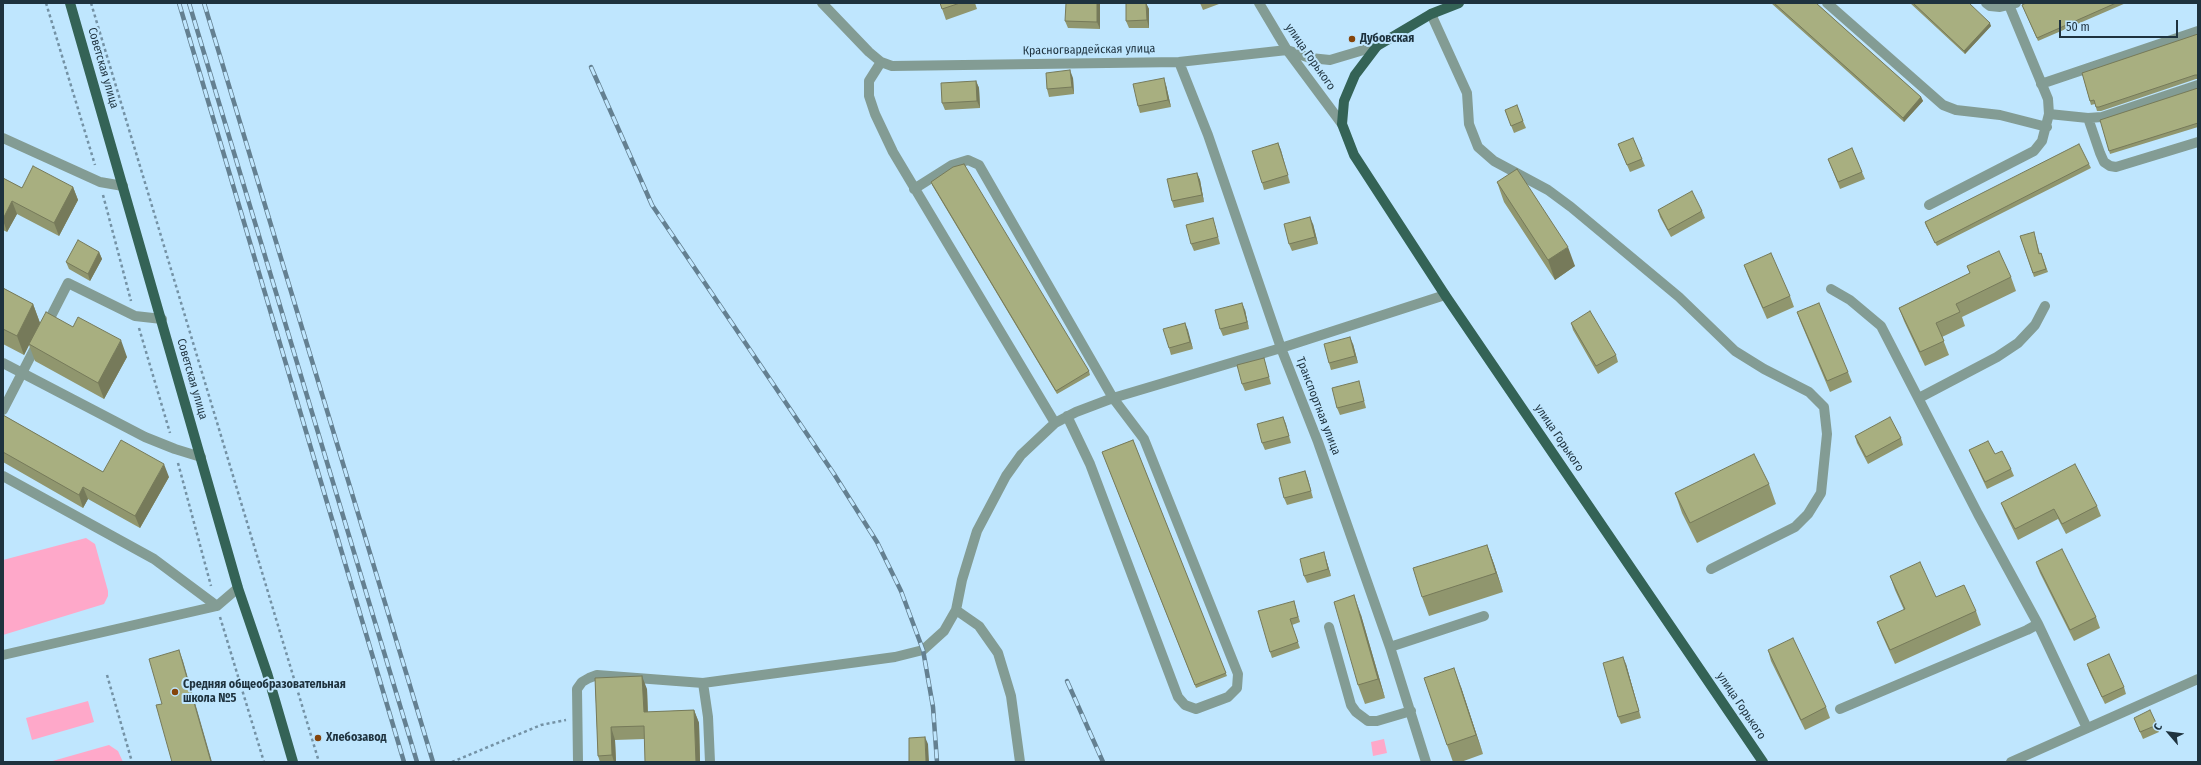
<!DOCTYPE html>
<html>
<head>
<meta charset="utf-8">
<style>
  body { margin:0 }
  #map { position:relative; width:2201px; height:765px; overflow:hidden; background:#bfe6fe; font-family:"Fira Sans Condensed",sans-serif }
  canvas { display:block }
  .frame { position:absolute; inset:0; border:4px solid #1e323e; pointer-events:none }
  .north { position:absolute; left:2149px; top:713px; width:40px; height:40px; -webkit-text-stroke:3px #bfe6fe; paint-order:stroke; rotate:298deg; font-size:11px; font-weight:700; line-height:16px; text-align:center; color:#1e323e }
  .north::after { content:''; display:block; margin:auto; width:14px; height:18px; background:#1e323e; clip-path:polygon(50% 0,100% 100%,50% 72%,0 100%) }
  .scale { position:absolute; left:2059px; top:20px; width:119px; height:18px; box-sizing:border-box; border:2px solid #1e323e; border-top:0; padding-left:5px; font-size:12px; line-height:14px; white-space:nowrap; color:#1e323e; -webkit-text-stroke:3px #bfe6fe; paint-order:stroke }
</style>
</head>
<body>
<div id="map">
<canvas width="2201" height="765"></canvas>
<div class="frame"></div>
<div class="north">С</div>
<div class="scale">50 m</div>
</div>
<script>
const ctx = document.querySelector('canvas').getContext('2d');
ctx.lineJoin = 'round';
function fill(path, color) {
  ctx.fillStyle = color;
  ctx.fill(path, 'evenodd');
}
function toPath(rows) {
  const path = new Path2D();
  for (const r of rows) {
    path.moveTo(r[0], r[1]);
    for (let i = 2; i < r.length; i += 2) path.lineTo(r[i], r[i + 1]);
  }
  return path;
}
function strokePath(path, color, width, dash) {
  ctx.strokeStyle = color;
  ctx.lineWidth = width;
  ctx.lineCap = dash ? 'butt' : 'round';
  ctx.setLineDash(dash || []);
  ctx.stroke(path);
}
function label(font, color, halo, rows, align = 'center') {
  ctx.font = font + ' "Fira Sans Condensed",sans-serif';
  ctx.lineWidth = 4;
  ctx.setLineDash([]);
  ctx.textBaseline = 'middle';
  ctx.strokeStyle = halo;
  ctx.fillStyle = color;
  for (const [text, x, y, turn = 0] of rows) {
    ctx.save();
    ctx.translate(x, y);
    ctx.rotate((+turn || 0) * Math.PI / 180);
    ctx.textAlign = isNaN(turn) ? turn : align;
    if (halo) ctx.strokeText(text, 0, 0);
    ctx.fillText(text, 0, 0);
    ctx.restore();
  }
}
const green = toPath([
  [86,538,95,544,108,591,108,596,104,604,3,635,3,560],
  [88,701,94,722,32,740,26,718],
  [1384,739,1387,753,1373,756,1371,742],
  [109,745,118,751,123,762,49,762]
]);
const path = toPath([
  [46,3,95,165],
  [91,3,319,762],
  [103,195,131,301],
  [139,328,170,433],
  [178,463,211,586],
  [220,617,264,762],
  [107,675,132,762],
  [452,762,541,725,566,720]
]);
const minor = toPath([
  [822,3,869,52,881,62,892,66,1179,62,1287,50,1310,58,1330,60,1377,46],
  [1259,3,1287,50,1342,124],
  [1827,3,1943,105,1956,110,2000,115,2047,127],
  [1986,3,1990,6,2000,7,2016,3],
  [1431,14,1467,93,1469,124,1478,147,1494,161,1548,190,1571,207,1679,297,1735,351,1764,369,1809,392,1824,407,1827,434,1821,493,1808,514,1795,527,1711,569],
  [881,62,869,81,869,96,875,114,893,152,1055,423],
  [1179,62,1208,135,1281,348,1318,442,1390,647,1426,762],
  [2041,84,2198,31],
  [2049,114,2088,118,2102,117,2198,85],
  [2088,118,2100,153,2104,162,2110,166,2116,167,2198,142],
  [3,138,100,182,123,186],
  [914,189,952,165,968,160,979,165,1113,398,1144,439,1238,674,1237,688,1228,697,1196,709,1185,705,1178,697,1090,464,1067,416],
  [1929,205,2034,151,2042,141,2049,114,2048,99,2009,5],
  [1831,289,1850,300,1881,326,1978,514,2038,624,2087,728],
  [46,326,68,283,135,316,162,319],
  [3,363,145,437,175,449,201,457],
  [1919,398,1997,357,2018,343,2035,325,2045,306],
  [3,410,38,342],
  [3,476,154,559,217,606],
  [956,610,979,626,998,653,1011,696,1020,762],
  [1329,627,1351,705,1356,712,1368,721,1377,721,1411,711],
  [1390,647,1484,616],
  [3,655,217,606,238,588],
  [703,683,708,717,710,762],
  [1840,709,2027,630,2038,624],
  [578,762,577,689,582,682,589,678,597,675,703,683,895,657,923,650,944,631,956,610,962,580,977,531,1006,476,1021,455,1055,423,1076,412,1113,398,1281,348,1445,295],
  [2011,762,2198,679]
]);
const major = toPath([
  [70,3,238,588,267,673,293,762],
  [1459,3,1431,14,1377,46,1355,75,1344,101,1342,124,1354,155,1445,295,1763,762]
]);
const rail = toPath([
  [179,3,404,762],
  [189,3,417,762],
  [204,3,433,762],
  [591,67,652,205,834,474,877,542,901,591,923,650,933,707,937,762],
  [1067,681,1103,762]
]);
const wall = toPath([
  [940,3,975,3,977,9,946,20],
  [1146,3,1149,9,1149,28,1129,28,1126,21],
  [1200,3,1218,3,1219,4,1203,10],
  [1771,3,1816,3,1921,97,1923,101,1904,122],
  [1910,3,1969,3,1991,26,1965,54],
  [2026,3,2126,3,2038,41,2022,5],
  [1100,5,1100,29,1068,28,1065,21],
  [2198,34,2198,79,2196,79,2101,111,2097,111,2095,104,2091,105,2082,73],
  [1073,78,1074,94,1049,97,1047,89],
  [976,81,979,88,980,108,945,110,942,103],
  [1166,85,1171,107,1140,113,1138,106],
  [2198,88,2198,127,2110,154,2100,120],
  [1505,110,1523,121,1526,128,1514,133],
  [1278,143,1290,183,1264,190,1262,183],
  [1618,144,1642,159,1645,166,1630,172],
  [1828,159,1862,172,1865,179,1840,189],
  [2089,164,2091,168,1937,246,1926,226,1925,222],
  [1197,173,1200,180,1204,202,1174,208,1172,201],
  [3,178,22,188,73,187,78,200,59,236,17,214,7,232,3,230],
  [931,182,1089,371,1090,375,1057,394,932,185],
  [1497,182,1575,266,1555,280,1504,202],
  [1658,210,1702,211,1705,218,1671,237,1660,217],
  [1313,224,1318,244,1292,251,1289,244],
  [1215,225,1220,244,1194,251,1191,244],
  [2020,236,2035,236,2040,254,2041,253,2048,272,2034,277],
  [99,252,102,259,90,281,69,269,66,262],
  [1744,265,1790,296,1794,307,1767,319,1748,276],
  [1967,266,2011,277,2016,291,1962,317,1965,326,1942,337,1949,355,1925,366,1904,321,1899,308,1970,273],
  [3,288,33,304,40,323,127,357,104,399,35,361,29,345,24,355,3,344],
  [1245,310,1249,329,1223,336,1220,329],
  [1797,312,1848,372,1852,382,1830,392,1801,323],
  [1185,323,1193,349,1171,355,1169,348],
  [1571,323,1616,355,1618,362,1598,374,1573,330],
  [1353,344,1358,363,1331,370,1329,363],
  [1264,358,1271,384,1245,391,1242,384],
  [1361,389,1366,408,1340,415,1337,408],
  [3,415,103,472,169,477,140,528,88,499,83,508,3,462],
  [1283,417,1291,443,1265,450,1262,443],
  [1855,436,1901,438,1903,445,1868,464,1857,443],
  [1133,440,1227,676,1196,688,1102,452],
  [1969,450,1995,454,2011,469,2014,476,1987,489,1972,457],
  [1305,471,1313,498,1287,505,1284,498],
  [1769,484,1776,504,1697,543,1682,513,1675,493],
  [2001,503,2097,506,2101,516,2066,534,2058,519,2018,540,2005,513],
  [1487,545,1494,564,1503,592,1429,616,1422,597],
  [1326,559,1331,576,1307,583,1304,576],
  [2036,563,2096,617,2100,628,2074,641,2040,573],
  [1890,576,1936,597,1976,611,1981,625,1895,664,1882,635,1877,622,1904,610,1895,590],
  [1294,601,1300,622,1292,625,1300,648,1272,658,1270,652],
  [1361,615,1385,698,1365,704,1358,685],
  [1768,650,1826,707,1830,718,1805,730,1771,661],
  [1626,664,1641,718,1621,724,1618,717],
  [2087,664,2124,687,2126,694,2105,704,2089,671],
  [595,678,647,689,648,712,694,710,699,723,700,762,645,762,645,739,615,740,616,762,600,762,598,756],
  [1461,687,1483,754,1461,762,1453,762,1447,745],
  [2134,718,2157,725,2159,732,2143,739]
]);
const shadedWall = toPath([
  [1097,3,1100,3,1100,29,1097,22],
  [1146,3,1149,9,1149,28,1147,20],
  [1990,23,1991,26,1965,54,1964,51],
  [1070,70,1073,78,1074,94,1072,87],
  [1164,78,1166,85,1171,107,1168,100],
  [976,81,979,88,980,108,977,101],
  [1921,97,1923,101,1904,122,1903,118],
  [1278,143,1281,150,1290,183,1288,175],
  [1197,173,1200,180,1204,202,1202,195],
  [73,187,78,200,59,236,54,223],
  [12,201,17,214,7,232,3,220,3,219],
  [1310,217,1313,224,1318,244,1315,237],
  [1568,247,1575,266,1555,280,1548,260],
  [99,252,102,259,90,281,88,274],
  [1242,303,1245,310,1249,329,1247,322],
  [33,304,40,323,24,355,17,336],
  [1185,323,1188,330,1193,349,1190,342],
  [1350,337,1353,344,1358,363,1355,356],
  [121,340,127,357,104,399,98,383],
  [1283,417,1286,424,1291,443,1289,436],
  [164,464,169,477,140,528,135,516],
  [1305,471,1308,479,1313,498,1311,491],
  [83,487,88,499,83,508,79,495],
  [1487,545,1494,564,1503,592,1496,573],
  [1324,552,1326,559,1331,576,1328,569],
  [1354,595,1361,615,1385,698,1378,679],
  [179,650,183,661,212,762,211,762],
  [1623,657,1626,664,1641,718,1639,711],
  [1454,668,1461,687,1483,754,1476,735],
  [642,676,647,689,648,725,644,712],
  [694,710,699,723,700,762,696,762],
  [611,727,615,740,616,762,614,762,612,755],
  [925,737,928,744,929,762,926,762]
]);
const building = toPath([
  [940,3,960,3,942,9,940,3],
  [1066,3,1097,3,1097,22,1065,21,1066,3],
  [1126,3,1146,3,1147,20,1126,21,1126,3],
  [1774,3,1816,3,1921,97,1903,118,1774,3],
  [1913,3,1969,3,1990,23,1964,51,1913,3],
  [2026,3,2116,3,2037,38,2022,5,2026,3],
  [2198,34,2198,75,2195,75,2099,107,2096,107,2094,100,2090,101,2082,73,2198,34],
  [1070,70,1072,87,1047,89,1046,73,1070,70],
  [1164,78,1168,100,1138,106,1133,84,1164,78],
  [976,81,977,101,942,103,941,83,976,81],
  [2198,88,2198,123,2109,151,2100,120,2198,88],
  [1517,105,1523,121,1511,126,1505,110,1517,105],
  [1633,138,1642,159,1627,165,1618,144,1633,138],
  [1278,143,1288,175,1262,183,1252,151,1278,143],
  [2079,144,2089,164,1935,243,1925,222,2079,144],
  [1852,148,1862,172,1838,182,1828,159,1852,148],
  [964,164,1089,371,1056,391,931,182,953,167,964,164],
  [33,166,73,187,54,223,12,201,3,219,3,178,22,188,33,166],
  [1517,169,1568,247,1548,260,1497,182,1517,169],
  [1197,173,1202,195,1172,201,1167,179,1197,173],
  [1692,191,1702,211,1668,230,1658,210,1692,191],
  [1310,217,1315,237,1289,244,1284,224,1310,217],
  [1213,218,1218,237,1191,244,1186,225,1213,218],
  [2034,232,2039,254,2041,253,2046,269,2033,273,2020,236,2034,232],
  [78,240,99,252,88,274,66,262,78,240],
  [1999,251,2011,277,1956,304,1960,312,1936,323,1944,341,1920,352,1899,308,1970,273,1967,266,1999,251],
  [1771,253,1790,296,1763,308,1744,265,1771,253],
  [3,288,33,304,17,336,3,329,3,288],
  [1242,303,1247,322,1220,329,1215,310,1242,303],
  [1819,303,1848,372,1827,381,1797,312,1819,303],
  [1590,311,1616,355,1596,366,1571,323,1590,311],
  [46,312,73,327,78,317,121,340,98,383,29,344,46,312],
  [1185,323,1190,342,1169,348,1163,329,1185,323],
  [1350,337,1355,356,1329,363,1324,344,1350,337],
  [1264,358,1269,377,1242,384,1237,365,1264,358],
  [1359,381,1364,401,1337,408,1332,388,1359,381],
  [3,415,103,472,121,440,164,464,135,516,83,487,79,495,3,452,3,415],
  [1283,417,1289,436,1262,443,1257,424,1283,417],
  [1890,417,1901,438,1866,457,1855,436,1890,417],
  [1133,440,1226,673,1195,685,1102,452,1133,440],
  [1988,441,1995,454,2002,451,2011,469,1985,482,1969,450,1988,441],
  [1754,454,1769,484,1690,523,1675,493,1754,454],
  [2075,464,2097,506,2062,524,2054,509,2015,529,2001,503,2075,464],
  [1305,471,1311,491,1284,498,1279,478,1305,471],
  [1487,545,1496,573,1422,597,1413,568,1487,545],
  [2062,549,2096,617,2070,630,2036,562,2062,549],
  [1324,552,1328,569,1304,576,1300,559,1324,552],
  [1920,562,1936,597,1964,585,1976,611,1890,650,1877,622,1905,609,1890,576,1920,562],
  [1354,595,1378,679,1358,685,1334,602,1354,595],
  [1294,601,1298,617,1290,619,1298,642,1270,652,1258,611,1294,601],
  [1793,638,1826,707,1801,720,1768,650,1793,638],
  [179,650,211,762,172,762,156,705,162,704,149,659,179,650],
  [2109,654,2124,687,2102,697,2087,664,2109,654],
  [1623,657,1639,711,1618,717,1603,663,1623,657],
  [1454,668,1476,735,1447,745,1424,678,1454,668],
  [642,676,644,712,694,710,696,762,645,762,644,726,611,727,612,755,598,756,595,678,642,676],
  [2150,710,2157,725,2140,732,2134,718,2150,710],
  [925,737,926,762,909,762,909,738,925,737]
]);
const markers = [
  [1352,39,4,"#85450c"],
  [175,692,4,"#85450c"],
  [318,738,4,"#85450c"]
];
const poiNames = [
  ["Дубовская",1360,39],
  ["Средняя общеобразовательная",183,685],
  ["школа №5",183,699],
  ["Хлебозавод",326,738]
];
const streetNames = [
  ["Красногвардейская улица",1089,50,-1],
  ["улица Горького",1310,57,55],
  ["Советская улица",103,68,74],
  ["Советская улица",192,379,74],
  ["Транспортная улица",1318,406,69],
  ["улица Горького",1559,438,56],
  ["улица Горького",1741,706,56]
];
fill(green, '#fea8c9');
strokePath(path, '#7492a5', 2.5, [3, 3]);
strokePath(minor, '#839c94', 10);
strokePath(major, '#346356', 10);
strokePath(rail, '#648091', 4.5);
strokePath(rail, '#bfe6fe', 3, [9]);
fill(wall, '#90966e');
fill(shadedWall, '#767a5a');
fill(building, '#a8af80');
strokePath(building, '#767a5a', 1);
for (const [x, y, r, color] of markers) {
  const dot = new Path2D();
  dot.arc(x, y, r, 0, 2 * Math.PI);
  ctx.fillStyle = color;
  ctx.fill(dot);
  strokePath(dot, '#bfe6fe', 1.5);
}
label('bold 12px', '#1e323e', '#bfe6fe', poiNames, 'left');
label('12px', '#1e323e', '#bfe6fe', streetNames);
</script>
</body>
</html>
